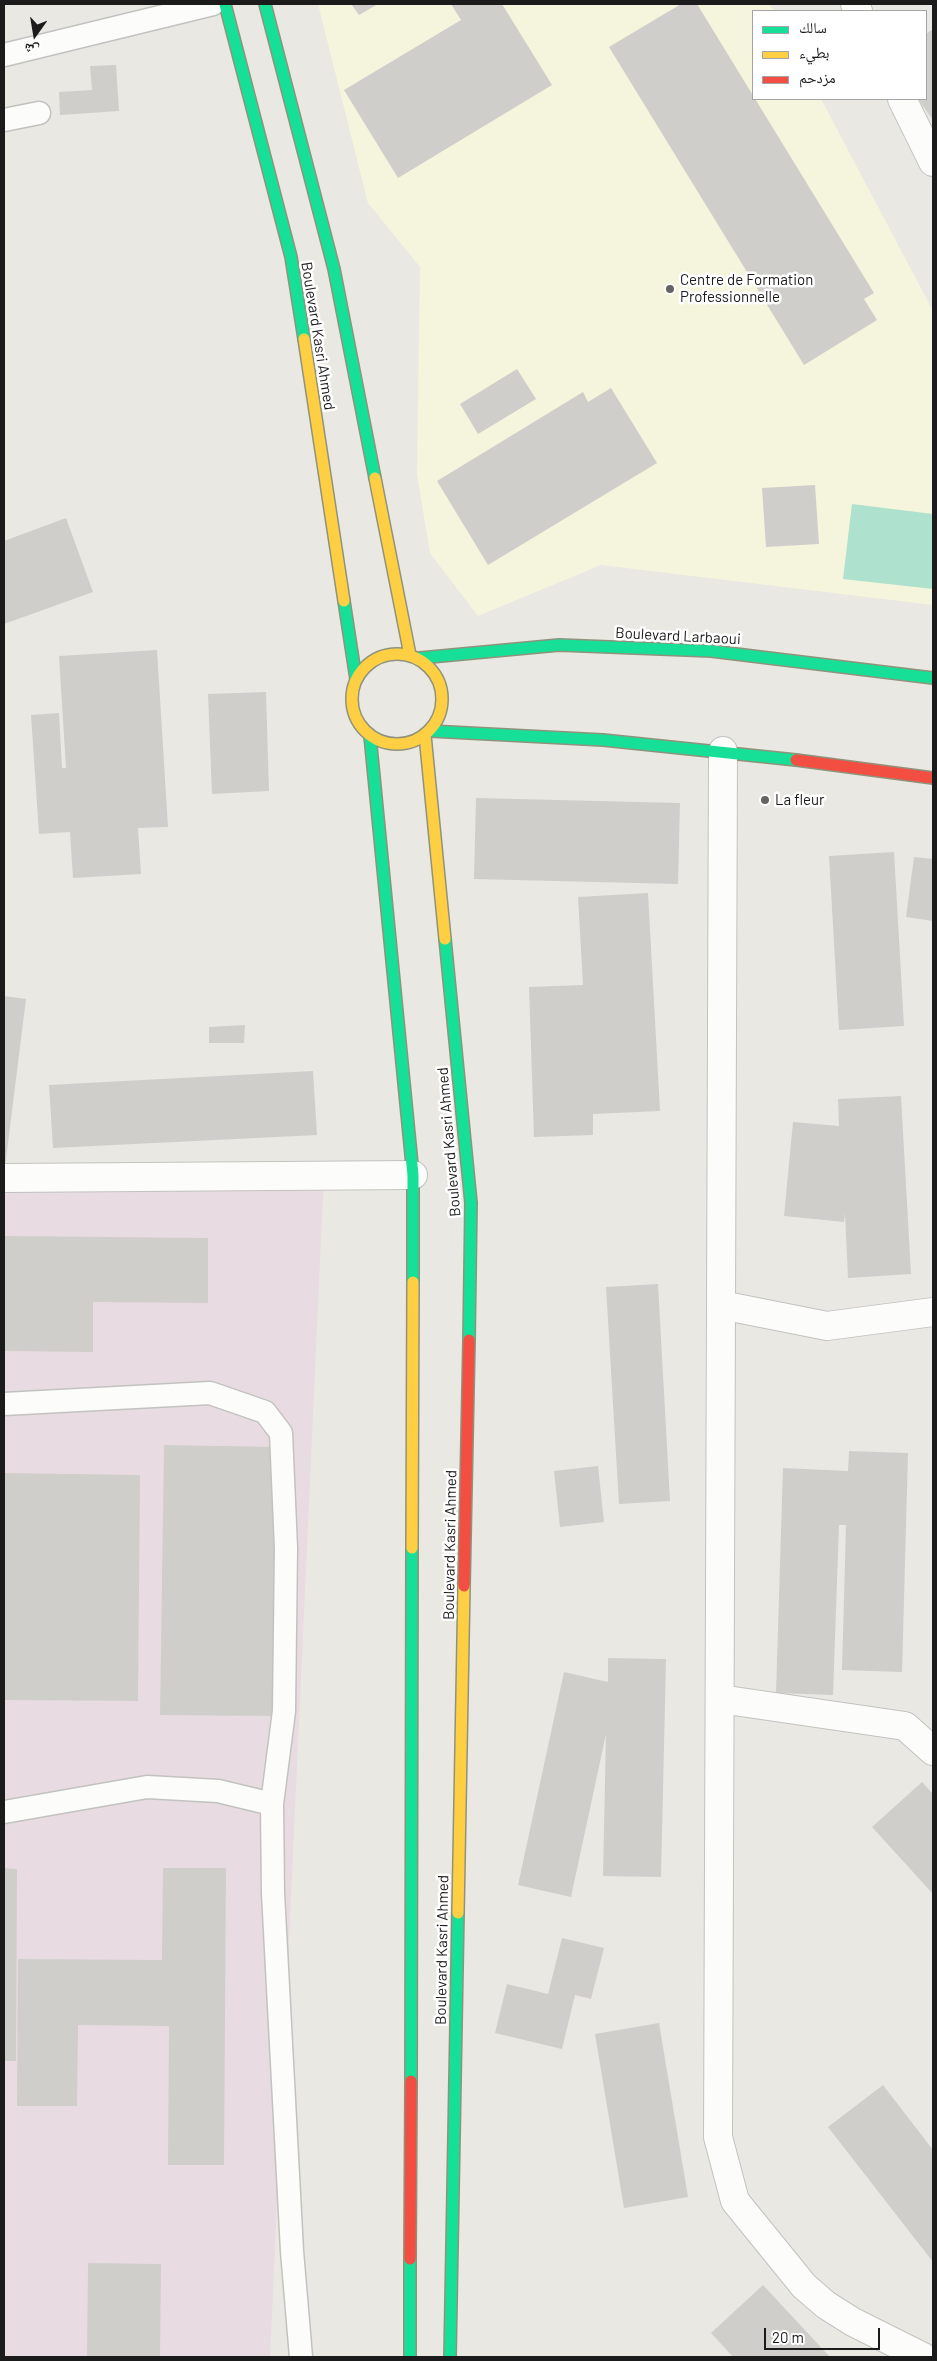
<!DOCTYPE html>
<html>
<head>
<meta charset="utf-8">
<style>
  body { margin:0 }
  #map { position:relative; width:937px; height:2361px; overflow:hidden; background:#eae8e3; font-family:Barlow,"Noto Naskh Arabic",sans-serif }
  canvas { display:block }
  .frame { position:absolute; inset:0; border:5px solid #1b1b1b; pointer-events:none }
  .legend { position:absolute; left:752px; top:10px; width:175px; height:90px; box-sizing:border-box; background:#fff; border:1px solid #a4a4a4; margin:0; padding:6px 9px; list-style:none; font-size:15px; color:#1b1b1b }
  .legend li { display:flex; align-items:center; gap:10px; height:25px }
  .legend b { width:25px; border:1px solid #a4a4a4 }
  .north { position:absolute; left:10px; top:10px; width:50px; height:50px; -webkit-text-stroke:4px #fff; paint-order:stroke; rotate:193deg; font-size:14px; font-weight:700; line-height:20px; text-align:center; color:#1b1b1b }
  .north::after { content:''; display:block; margin:auto; width:18px; height:22px; background:#1b1b1b; clip-path:polygon(50% 0,100% 100%,50% 72%,0 100%) }
  .scale { position:absolute; left:764px; top:2328px; width:116px; height:22px; box-sizing:border-box; border:2px solid #1b1b1b; border-top:0; padding-left:6px; font-size:15px; line-height:18px; white-space:nowrap; color:#1b1b1b; -webkit-text-stroke:4px #fff; paint-order:stroke }
</style>
</head>
<body>
<div id="map">
<canvas width="937" height="2361"></canvas>
<div class="frame"></div>
<ul class="legend">
<li><b style="height:6px;background:#16e098"></b>سالك</li>
<li><b style="height:6px;background:#ffcf43"></b>بطيء</li>
<li><b style="height:6px;background:#f24e42"></b>مزدحم</li>
</ul>
<div class="north">ش</div>
<div class="scale">20 m</div>
</div>
<script>
const ctx = document.querySelector('canvas').getContext('2d');
ctx.lineJoin = 'round';
function fill(path, color) {
  ctx.fillStyle = color;
  ctx.fill(path, 'evenodd');
}
function toPath(rows) {
  const path = new Path2D();
  for (const r of rows) {
    if (r.length === 3) {
      path.moveTo(r[0] + r[2], r[1]);
      path.arc(r[0], r[1], r[2], 0, 2 * Math.PI);
      continue;
    }
    path.moveTo(r[0], r[1]);
    for (let i = 2; i < r.length; i += 2) path.lineTo(r[i], r[i + 1]);
  }
  return path;
}
function strokePath(path, color, width, dash) {
  ctx.strokeStyle = color;
  ctx.lineWidth = width;
  ctx.lineCap = dash ? 'butt' : 'round';
  ctx.setLineDash(dash || []);
  ctx.stroke(path);
}
function label(font, color, halo, rows, align = 'center') {
  ctx.font = font + ' Barlow,sans-serif';
  ctx.lineWidth = 5;
  ctx.setLineDash([]);
  ctx.textBaseline = 'middle';
  ctx.strokeStyle = halo;
  ctx.fillStyle = color;
  for (const [text, x, y, turn = 0] of rows) {
    ctx.save();
    ctx.translate(x, y);
    ctx.rotate((+turn || 0) * Math.PI / 180);
    ctx.textAlign = isNaN(turn) ? turn : align;
    if (halo) ctx.strokeText(text, 0, 0);
    ctx.fillText(text, 0, 0);
    ctx.restore();
  }
}
const industrial = toPath([
  [324,1175,270,2357,4,2357,4,1178]
]);
const education = toPath([
  [318,4,770,4,774,11,753,11,753,99,821,99,933,311,933,605,601,565,478,616,430,553,417,474,420,267,368,203]
]);
const pitch = toPath([
  [852,504,933,514,933,589,843,579]
]);
const building = toPath([
  [351,4,378,4,359,15],
  [451,4,502,4,552,85,398,178,344,90,461,20],
  [681,4,697,4,874,293,864,299,877,320,804,365,609,47],
  [933,29,933,120,918,99,926,99,926,34],
  [116,65,119,111,60,115,59,92,92,90,90,66],
  [517,369,536,399,478,434,460,404],
  [611,388,657,463,488,565,437,481,583,392,588,402],
  [815,485,819,544,766,547,762,488],
  [66,518,93,592,4,624,4,541],
  [157,650,168,827,138,828,141,874,73,878,70,832,39,834,31,715,59,713,62,768,66,768,59,656],
  [266,692,269,791,212,794,208,694],
  [476,798,680,803,678,884,474,879],
  [894,852,904,1026,839,1030,829,856],
  [914,857,933,859,933,921,906,917],
  [648,893,660,1111,593,1114,593,1135,534,1137,529,987,583,985,578,897],
  [4,996,26,999,5,1167,4,1167],
  [245,1025,244,1043,209,1043,209,1027],
  [313,1071,317,1135,53,1148,49,1085],
  [901,1096,911,1274,848,1278,845,1213,844,1222,784,1216,793,1122,839,1126,838,1099],
  [4,1236,208,1238,208,1303,93,1302,93,1352,4,1351],
  [658,1284,670,1501,619,1504,606,1287],
  [164,1445,278,1447,276,1716,160,1715],
  [849,1451,908,1453,902,1672,842,1670,846,1525,839,1525,833,1695,776,1693,783,1468,848,1471],
  [598,1466,604,1522,560,1527,554,1471],
  [4,1473,140,1475,138,1701,4,1700],
  [608,1658,666,1659,661,1877,603,1876,606,1734,571,1897,518,1885,564,1672,608,1682],
  [922,1782,933,1794,933,1894,872,1827],
  [4,1868,17,1869,16,2061,4,2061],
  [163,1868,226,1868,224,2165,168,2165,169,2026,78,2025,77,2106,17,2106,18,1959,162,1960],
  [562,1938,604,1948,591,1999,575,1995,562,2049,495,2033,507,1984,548,1994],
  [659,2023,688,2197,624,2208,595,2034],
  [883,2085,933,2150,933,2262,828,2127],
  [88,2263,161,2264,160,2357,87,2357],
  [763,2285,830,2357,733,2357,711,2333]
]);
const lane = toPath([
  [4,55,213,4],
  [4,120,39,113],
  [4,1404,210,1393,265,1412,281,1433,286,1548,284,1711,272,1804],
  [4,1812,147,1787,218,1791,272,1804,273,1893,292,2251,301,2357]
]);
const street = toPath([
  [855,4,858,11],
  [902,99,933,162],
  [723,751,718,2137,735,2201,804,2286,826,2305,853,2322,923,2357],
  [4,1178,413,1175],
  [721,1305,827,1326,933,1312],
  [720,1699,905,1726,933,1751]
]);
const fast = toPath([
  [225,4,291,257,304,339],
  [265,4,334,269,375,478],
  [344,601,356,679],
  [420,658,559,645,711,651,933,678],
  [430,731,603,740,796,760],
  [370,736,413,1175,413,1282],
  [445,939,471,1203,469,1340],
  [411,2081,412,1548],
  [410,2357,410,2259],
  [450,2357,458,1913]
]);
const slow = toPath([
  [304,339,344,601],
  [375,478,410,655],
  [397,699,45],
  [425,735,445,939],
  [412,1548,413,1282],
  [458,1913,464,1586]
]);
const jam = toPath([
  [796,760,933,778],
  [464,1586,469,1340],
  [410,2259,411,2081]
]);
const markers = [
  [670,289,5,"#636361"],
  [765,800,5,"#636361"]
];
const poiNames = [
  ["Centre de Formation",680,280],
  ["Professionnelle",680,297],
  ["La fleur",775,800]
];
const streetNames = [
  ["Boulevard Kasri Ahmed",318,336,81],
  ["Boulevard Larbaoui",678,636,3],
  ["Boulevard Kasri Ahmed",449,1142,-95],
  ["Boulevard Kasri Ahmed",450,1545,-89],
  ["Boulevard Kasri Ahmed",442,1950,-89]
];
fill(industrial, '#e8dce2');
fill(education, '#f4f5dc');
fill(pitch, '#aee2cf');
fill(building, '#d0ceca');
strokePath(lane, '#c2c2bf', 25);
strokePath(street, '#c2c2bf', 30);
strokePath(fast, '#90937c', 14);
strokePath(slow, '#90937c', 14);
strokePath(jam, '#90937c', 14);
strokePath(lane, '#fcfcfb', 22);
strokePath(street, '#fcfcfb', 28);
strokePath(fast, '#16e098', 11);
strokePath(slow, '#ffcf43', 11);
strokePath(jam, '#f24e42', 11);
for (const [x, y, r, color] of markers) {
  const dot = new Path2D();
  dot.arc(x, y, r, 0, 2 * Math.PI);
  ctx.fillStyle = color;
  ctx.fill(dot);
  strokePath(dot, '#fff', 2);
}
label('15px', '#1b1b1b', '#fff', poiNames, 'left');
label('15px', '#1b1b1b', '#fff', streetNames);
</script>
</body>
</html>
